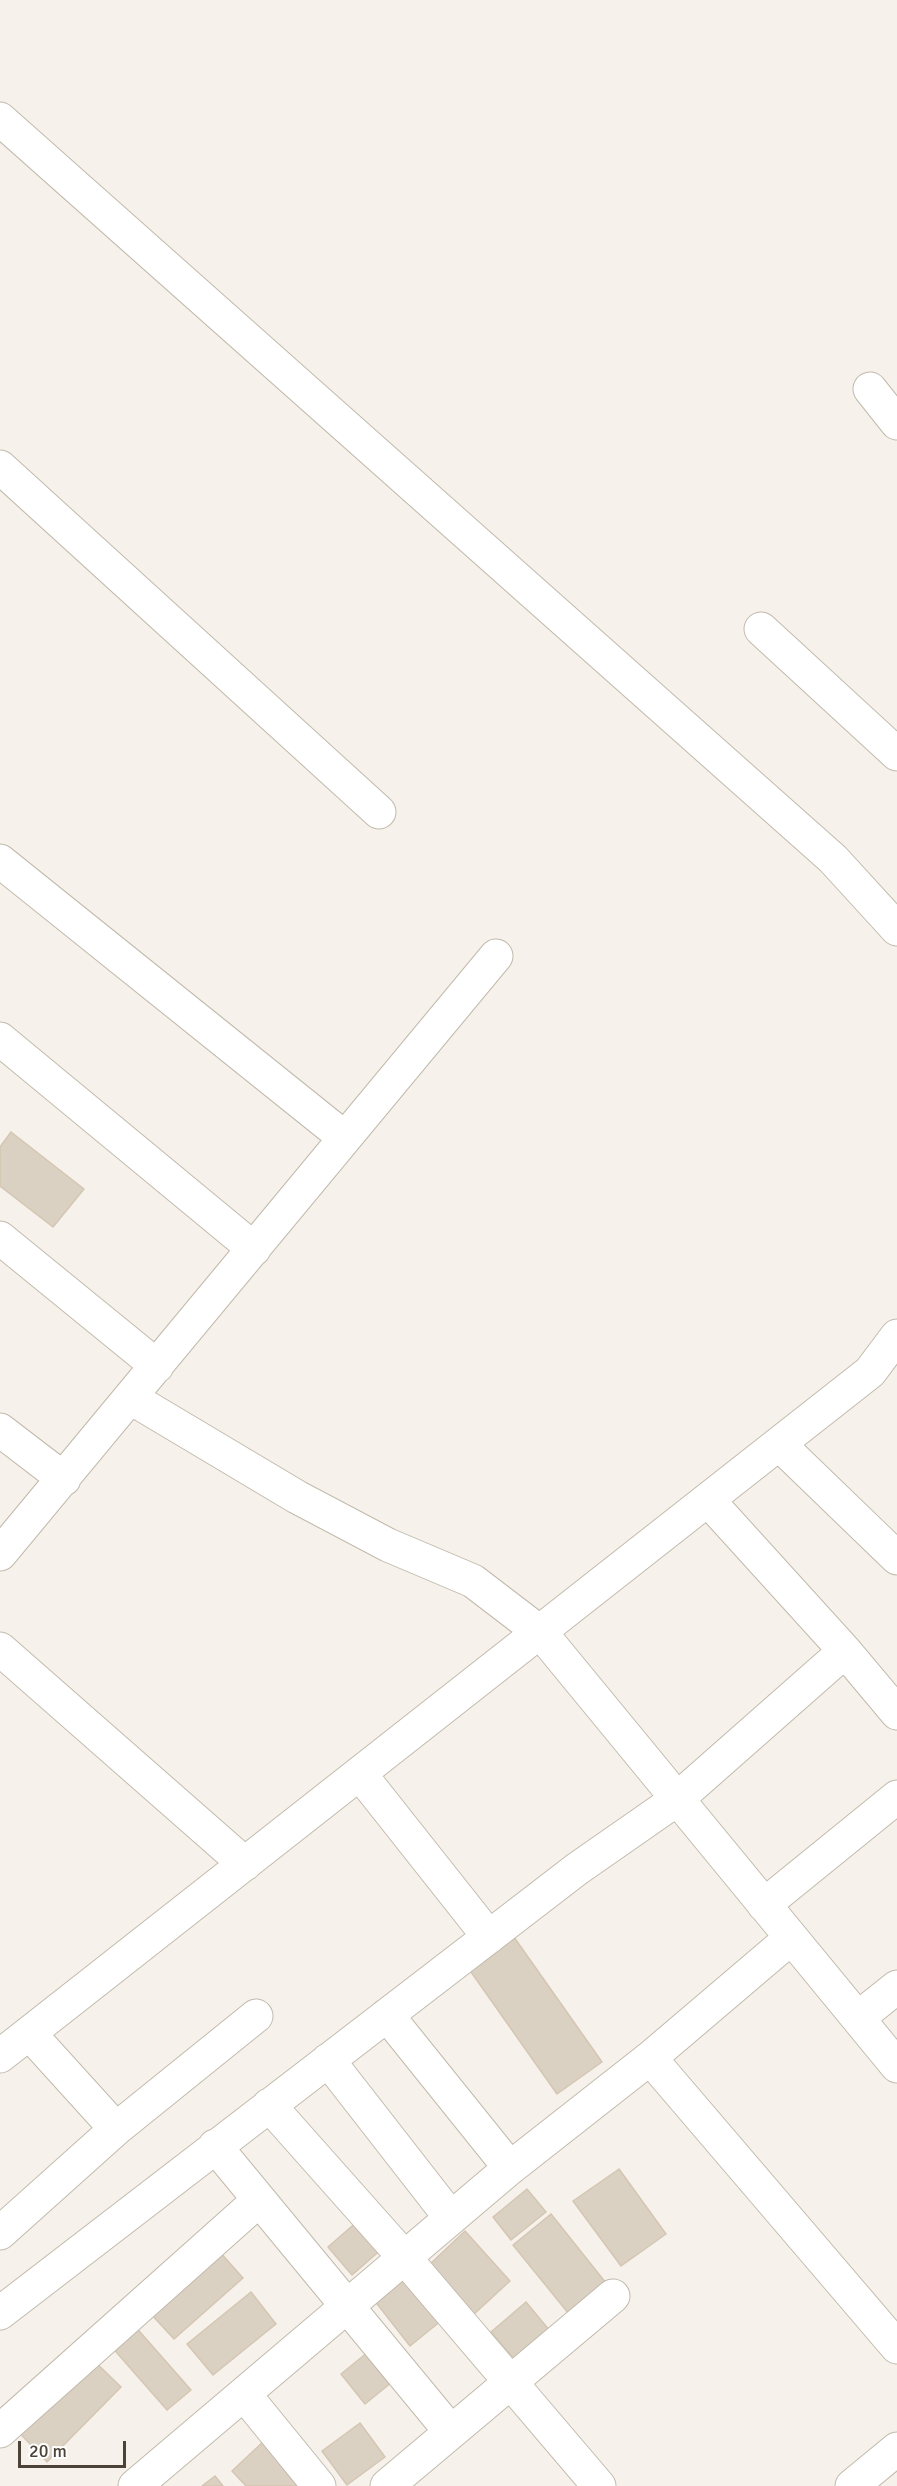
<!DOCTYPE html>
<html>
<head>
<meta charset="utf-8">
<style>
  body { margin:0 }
  #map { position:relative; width:897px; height:2486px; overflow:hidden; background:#f6f2eb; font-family:Signika,sans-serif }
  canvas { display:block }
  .scale { position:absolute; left:18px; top:2441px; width:108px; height:27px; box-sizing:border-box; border:3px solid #4b4338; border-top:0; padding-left:8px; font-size:18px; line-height:21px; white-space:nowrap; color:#4b4338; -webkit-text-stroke:4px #fff; paint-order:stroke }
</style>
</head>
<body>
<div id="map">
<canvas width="897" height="2486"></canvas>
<div class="scale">20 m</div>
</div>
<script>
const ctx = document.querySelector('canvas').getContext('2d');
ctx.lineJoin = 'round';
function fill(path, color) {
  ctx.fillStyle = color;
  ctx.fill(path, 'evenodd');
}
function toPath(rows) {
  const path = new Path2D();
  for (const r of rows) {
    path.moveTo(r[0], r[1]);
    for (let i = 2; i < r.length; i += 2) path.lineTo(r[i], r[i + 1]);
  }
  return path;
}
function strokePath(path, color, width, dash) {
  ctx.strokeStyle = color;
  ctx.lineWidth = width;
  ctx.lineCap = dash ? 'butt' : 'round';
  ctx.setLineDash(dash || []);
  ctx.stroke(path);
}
const building = toPath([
  [11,1132,84,1189,53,1227,0,1186,0,1147,11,1132],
  [509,1930,602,2062,557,2094,464,1962,509,1930],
  [619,2169,666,2234,621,2266,573,2201,619,2169],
  [527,2189,546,2212,511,2240,493,2217,527,2189],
  [551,2214,606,2283,569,2314,513,2245,551,2214],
  [359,2220,383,2248,352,2275,328,2247,359,2220],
  [465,2231,510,2281,473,2315,428,2266,465,2231],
  [219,2251,243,2278,174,2339,150,2313,219,2251],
  [406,2273,442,2320,410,2346,374,2300,406,2273],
  [251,2292,276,2324,213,2375,187,2344,251,2292],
  [526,2302,550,2331,516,2361,491,2332,526,2302],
  [133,2324,191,2390,167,2410,110,2345,133,2324],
  [373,2348,397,2378,365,2404,341,2374,373,2348],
  [86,2353,121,2387,47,2462,13,2426,86,2353],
  [360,2423,385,2457,347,2485,322,2451,360,2423],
  [265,2440,308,2486,246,2486,232,2471,265,2440],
  [215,2476,223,2486,202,2486,215,2476]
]);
const minor = toPath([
  [0,119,833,859,897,929],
  [870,389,897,423],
  [0,467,379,812],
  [761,629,897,754],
  [0,861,345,1138],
  [0,1039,254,1249],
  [0,1238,157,1366],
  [131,1398,297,1497,388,1545,473,1581,541,1633,897,2066],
  [0,1430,64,1479],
  [779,1444,897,1558],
  [708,1500,845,1651,897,1713],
  [0,1554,496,956],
  [0,1649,245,1864],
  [360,1774,489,1937],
  [764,1905,897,1797],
  [387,2015,510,2168],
  [858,2018,897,1987],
  [29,2033,116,2129,256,2016],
  [0,2056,870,1372,897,1336],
  [650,2058,791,1938],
  [328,2060,451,2218],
  [269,2105,404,2257,599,2486],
  [215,2146,451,2432],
  [0,2233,116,2129],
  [0,2313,577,1869,676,1800,845,1651],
  [244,2394,319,2486],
  [0,2431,259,2200],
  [135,2486,510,2168,650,2058,897,2347],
  [387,2486,613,2296],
  [852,2486,897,2449]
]);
fill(building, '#dbd1c2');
strokePath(building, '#d4c6b2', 1.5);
strokePath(minor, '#c2baac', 35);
strokePath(minor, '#fff', 33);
</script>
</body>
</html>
